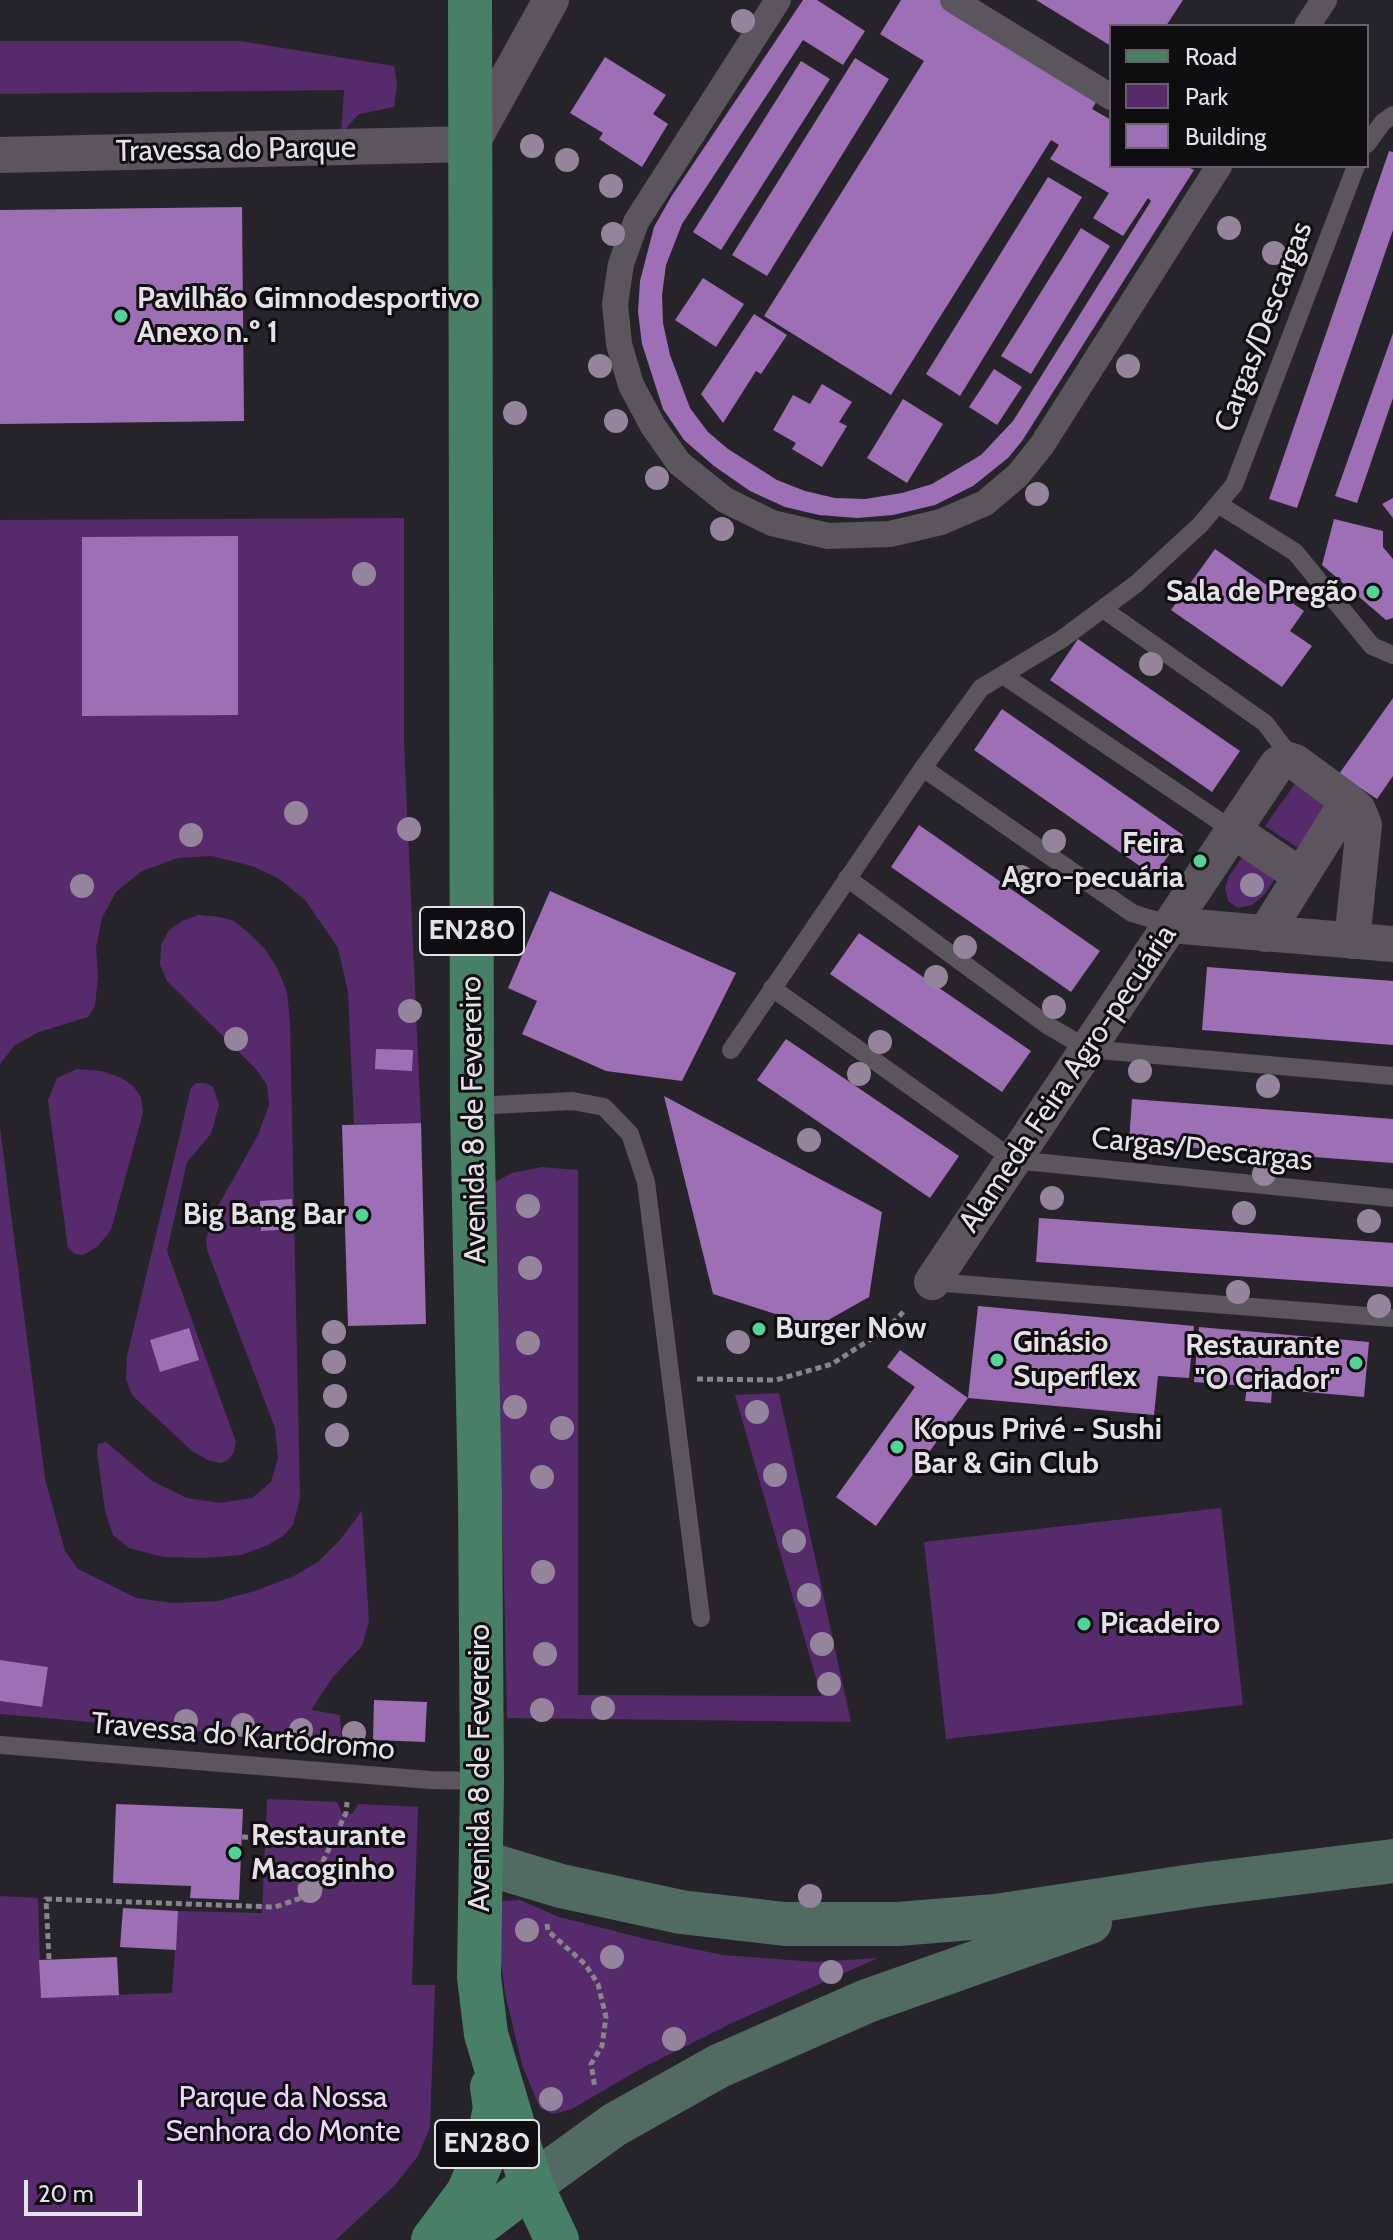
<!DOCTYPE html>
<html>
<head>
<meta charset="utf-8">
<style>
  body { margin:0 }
  #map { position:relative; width:1393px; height:2240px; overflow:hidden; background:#27232a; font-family:Cabin,sans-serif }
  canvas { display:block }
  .legend { position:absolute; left:1109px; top:24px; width:260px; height:144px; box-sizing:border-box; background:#0f0d10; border:2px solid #656266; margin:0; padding:10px 14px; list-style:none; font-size:24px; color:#e5e2e7 }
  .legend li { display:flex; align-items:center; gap:16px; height:40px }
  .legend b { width:40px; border:2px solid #656266 }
  .scale { position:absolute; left:24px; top:2180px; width:118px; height:36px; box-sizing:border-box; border:4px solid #e5e2e7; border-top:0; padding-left:10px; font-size:24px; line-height:28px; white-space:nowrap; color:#e5e2e7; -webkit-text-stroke:6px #0f0d10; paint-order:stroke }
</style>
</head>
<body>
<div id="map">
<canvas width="1393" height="2240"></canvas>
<ul class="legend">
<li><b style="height:10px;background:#478067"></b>Road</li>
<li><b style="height:22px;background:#562b6b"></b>Park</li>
<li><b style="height:22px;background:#9d6fb5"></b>Building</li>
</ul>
<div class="scale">20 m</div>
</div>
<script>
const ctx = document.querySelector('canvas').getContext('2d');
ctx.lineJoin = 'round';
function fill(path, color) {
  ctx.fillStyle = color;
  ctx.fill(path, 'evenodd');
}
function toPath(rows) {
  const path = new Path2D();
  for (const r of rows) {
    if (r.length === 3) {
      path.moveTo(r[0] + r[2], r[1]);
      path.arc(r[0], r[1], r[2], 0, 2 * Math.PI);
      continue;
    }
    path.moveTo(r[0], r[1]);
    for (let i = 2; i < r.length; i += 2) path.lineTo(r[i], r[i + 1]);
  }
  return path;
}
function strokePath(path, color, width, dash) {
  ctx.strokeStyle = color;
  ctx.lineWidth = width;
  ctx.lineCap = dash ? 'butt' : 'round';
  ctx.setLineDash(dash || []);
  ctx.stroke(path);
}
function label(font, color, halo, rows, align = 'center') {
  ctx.font = font + ' Cabin,sans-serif';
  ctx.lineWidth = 6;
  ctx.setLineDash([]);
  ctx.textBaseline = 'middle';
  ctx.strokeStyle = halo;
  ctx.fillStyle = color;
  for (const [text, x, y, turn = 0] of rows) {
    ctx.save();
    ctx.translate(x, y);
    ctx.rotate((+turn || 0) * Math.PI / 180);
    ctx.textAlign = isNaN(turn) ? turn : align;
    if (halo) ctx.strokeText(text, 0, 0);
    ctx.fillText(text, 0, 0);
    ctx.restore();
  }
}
const green = toPath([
  [0,41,240,41,394,66,397,84,394,107,359,114,341,134,344,90,0,94],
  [404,518,404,743,421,1123,354,1124,348,992,338,948,306,901,278,878,252,866,212,856,178,858,142,871,116,892,102,918,96,948,98,976,95,1006,88,1017,39,1032,15,1045,0,1064,0,520],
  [1295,784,1327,806,1298,848,1265,826],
  [1244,855,1276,877,1265,894,1252,905,1238,908,1228,901,1225,888,1229,876],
  [199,915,220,917,234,921,251,935,265,949,277,968,287,992,290,1023,300,1499,293,1525,283,1536,268,1545,241,1555,206,1558,163,1557,129,1548,113,1535,105,1511,97,1451,98,1444,106,1442,152,1481,187,1498,220,1503,252,1498,271,1482,278,1458,275,1428,207,1250,206,1239,213,1215,258,1135,269,1105,267,1085,256,1069,167,981,160,965,161,945,169,930,182,921],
  [77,1069,101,1071,122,1078,133,1086,141,1097,143,1113,111,1230,97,1247,83,1255,75,1254,68,1248,48,1100,57,1078],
  [196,1083,206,1083,213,1087,219,1105,211,1134,187,1162,167,1251,236,1442,234,1452,228,1460,221,1463,210,1461,193,1452,132,1395,126,1379,127,1356,191,1088],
  [0,1128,45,1479,65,1551,78,1569,136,1598,173,1603,218,1601,255,1591,292,1577,318,1562,340,1540,362,1511,369,1621,362,1646,333,1677,311,1710,340,1715,342,1744,0,1714,0,1701,42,1707,48,1667,0,1660],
  [541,1167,578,1170,578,1695,821,1696,735,1395,779,1393,851,1722,507,1718,495,1182,512,1173],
  [1221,1508,1243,1705,946,1739,924,1542],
  [267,1799,337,1802,342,1813,352,1814,358,1804,418,1807,412,1985,435,1985,430,2127,418,2156,395,2185,336,2240,0,2240,0,1896,38,1898,41,1997,172,1993,178,1911,262,1913],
  [520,1900,559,1917,650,1940,723,1955,815,1962,878,1958,732,2023,642,2068,572,2109,553,2114,540,2108,522,2065,505,1993,495,1915,502,1901]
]);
const building = toPath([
  [803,0,817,0,865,31,843,65,803,40,682,224,666,265,662,295,663,323,670,355,690,408,708,432,728,449,777,480,805,491,835,498,865,499,902,493,932,484,981,455,1013,421,1151,201,1148,198,1123,236,1093,218,1109,193,1050,159,1059,145,1051,140,891,395,764,316,924,61,880,34,901,0,944,0,1101,94,1092,109,1111,120,1111,166,1187,166,1194,170,1022,441,1008,458,973,486,935,505,893,515,857,518,819,515,785,507,750,491,714,466,684,440,663,409,642,344,638,312,640,281,654,227,671,197],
  [1036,0,1183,0,1166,26,1111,26,1111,46],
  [605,57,666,95,653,114,668,124,642,167,599,139,603,133,570,113],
  [855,58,889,79,767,276,732,255],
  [801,61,830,79,721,250,693,232],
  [1389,151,1393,152,1393,230,1297,508,1269,499],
  [1048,177,1082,197,960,396,926,374],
  [242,207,244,421,0,424,0,210],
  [1081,228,1110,246,1031,374,1001,356],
  [703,278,744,304,716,347,675,320],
  [754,314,787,335,761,374,756,371,723,423,701,394],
  [1393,333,1393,398,1357,503,1335,496],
  [994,369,1022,387,997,425,969,407],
  [822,384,852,402,839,422,847,426,822,467,792,449,796,443,773,430,793,395,810,404],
  [903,399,943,424,907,483,867,458],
  [1393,498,1393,518,1382,504],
  [1334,519,1383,531,1383,547,1393,559,1393,618,1386,620,1322,565],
  [238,536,238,715,82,716,82,537],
  [1215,549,1304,611,1290,631,1312,646,1282,687,1171,610],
  [1078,639,1240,751,1212,792,1050,680],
  [1393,698,1393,776,1377,799,1339,774],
  [1002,709,1183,835,1154,876,974,750],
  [919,825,1100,951,1071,992,891,867],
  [550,891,736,973,682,1081,606,1071,522,1034,537,1001,508,988],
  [859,933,1031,1051,1002,1092,830,974],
  [1207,967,1393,981,1393,1045,1202,1030],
  [786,1039,959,1156,930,1198,757,1080],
  [376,1049,413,1050,412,1071,375,1069],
  [664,1096,882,1212,869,1297,816,1327,713,1294],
  [1132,1099,1393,1119,1393,1163,1129,1143],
  [421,1123,426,1324,348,1326,342,1125],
  [292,1199,294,1229,261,1231,260,1201],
  [1039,1218,1393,1243,1393,1287,1036,1262],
  [978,1306,1194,1326,1189,1378,1158,1376,1154,1415,968,1398],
  [1199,1327,1369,1342,1364,1397,1272,1389,1271,1403,1245,1401,1247,1386,1194,1382],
  [189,1328,199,1360,160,1372,150,1340],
  [900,1350,968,1398,876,1526,836,1497,915,1387,887,1367],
  [0,1660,48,1667,42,1707,0,1701],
  [374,1700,427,1702,425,1742,373,1740],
  [116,1804,243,1809,239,1900,190,1898,191,1886,113,1883],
  [123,1908,178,1911,176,1950,120,1947],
  [117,1957,119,1995,41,1998,39,1960]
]);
const path = toPath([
  [697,1379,776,1380,832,1364,888,1328,906,1309],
  [242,1837,333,1841],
  [310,1889,10],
  [314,1880,346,1813,347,1802],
  [547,1924,548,1931,585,1964,598,1984,606,2017,602,2046,591,2064,595,2088],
  [49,1959,46,1899,275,1907,304,1897]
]);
const service = toPath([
  [1367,144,1383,122,1393,115],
  [1218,504,1295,552,1372,646,1393,655],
  [1103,609,1265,723,1293,760],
  [1003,675,1234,831],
  [923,768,1132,913,1171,925],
  [847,878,1047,1025,1088,1049,1393,1076],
  [772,988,1014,1160,1393,1198],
  [731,1050,923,768,981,688,1062,639,1136,584,1200,525,1234,485,1356,166],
  [472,1106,573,1101,604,1107,630,1134,646,1182,701,1618],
  [932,1282,1393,1318],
  [0,1745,430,1780,482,1781]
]);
const pedestrian = toPath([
  [778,0,636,222,621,264,615,304,619,344,631,385,653,426,679,463,725,500,772,523,828,536,890,534,941,522,985,503,1018,475,1042,445,1219,166],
  [953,0,1111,97],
  [1307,26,1324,0]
]);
const minor = toPath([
  [0,155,471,144,551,0],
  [1348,801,1358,810,1364,825,1352,941],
  [1234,831,1301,876],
  [1171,925,1393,944],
  [932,1282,1277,765,1286,759,1295,762,1348,801,1265,934]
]);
const secondary = toPath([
  [481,1862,561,1886,681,1912,785,1924,898,1924,996,1916,1199,1885,1393,1861],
  [531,2185,614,2125,719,2066,867,2001,1090,1922]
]);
const primary = toPath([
  [470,0,472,1106,480,1496,482,1781,479,1977,486,2034,531,2185,557,2240],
  [433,2240,468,2193,486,2151,495,2108,492,2087],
  [458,2240,531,2185]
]);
const trees = [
  [743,21],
  [532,146],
  [567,160],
  [611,186],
  [1229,228],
  [613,234],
  [1274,253],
  [600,366],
  [1128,366],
  [515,413],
  [616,421],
  [657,478],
  [1037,494],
  [722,529],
  [364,574],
  [1151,664],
  [296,813],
  [409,829],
  [191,835],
  [1054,841],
  [1021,877],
  [1252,885],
  [82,886],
  [965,947],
  [936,977],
  [1054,1007],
  [410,1011],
  [236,1039],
  [880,1042],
  [1140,1071],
  [859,1074],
  [1268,1086],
  [809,1140],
  [1264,1174],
  [1052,1198],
  [528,1206],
  [1244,1213],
  [1369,1221],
  [530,1268],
  [1238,1292],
  [1379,1306],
  [334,1332],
  [738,1342],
  [528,1343],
  [334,1362],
  [335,1396],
  [515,1407],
  [757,1412],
  [562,1428],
  [337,1435],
  [775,1475],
  [542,1477],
  [794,1541],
  [543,1572],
  [809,1595],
  [822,1644],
  [545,1654],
  [829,1684],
  [603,1708],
  [542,1710],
  [186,1721],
  [243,1725],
  [301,1730],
  [354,1733],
  [310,1891],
  [810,1896],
  [527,1930],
  [612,1957],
  [831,1972],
  [674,2039],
  [551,2099]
];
const markers = [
  [121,316,8,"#52d397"],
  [1373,592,8,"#52d397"],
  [1200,861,8,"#52d397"],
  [362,1215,8,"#52d397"],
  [759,1329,8,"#52d397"],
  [997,1360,8,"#52d397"],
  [1356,1363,8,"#52d397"],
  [897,1447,8,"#52d397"],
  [1084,1624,8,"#52d397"],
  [235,1853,8,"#52d397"]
];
const shields = [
  [472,931,104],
  [487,2144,104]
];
const shieldNames = [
  ["EN280",472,931],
  ["EN280",487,2144]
];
const streetNames = [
  ["Travessa do Parque",236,150,-1],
  ["Cargas/Descargas",1264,327,-69],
  ["Alameda Feira Agro-pecuária",1068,1079,-56],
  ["Avenida 8 de Fevereiro",474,1120,-91],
  ["Cargas/Descargas",1202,1150,6],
  ["Travessa do Kartódromo",243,1737,5],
  ["Avenida 8 de Fevereiro",480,1768,-90]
];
const poiNames = [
  ["Pavilhão Gimnodesportivo",137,299],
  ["Anexo n.º 1",137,333],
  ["Sala de Pregão",1357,592,"right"],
  ["Feira",1184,844,"right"],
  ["Agro-pecuária",1184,878,"right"],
  ["Big Bang Bar",346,1215,"right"],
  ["Burger Now",775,1329],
  ["Ginásio",1013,1343],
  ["Superflex",1013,1377],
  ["Restaurante",1340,1346,"right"],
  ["\"O Criador\"",1340,1380,"right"],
  ["Kopus Privé - Sushi",913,1430],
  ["Bar & Gin Club",913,1464],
  ["Picadeiro",1100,1624],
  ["Restaurante",251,1836],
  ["Macoginho",251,1870]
];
const parkNames = [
  ["Parque da Nossa",283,2098],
  ["Senhora do Monte",283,2132]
];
fill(green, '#562b6b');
fill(building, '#9d6fb5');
strokePath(path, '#87848a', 5, [6, 4]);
strokePath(service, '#5b565d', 18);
strokePath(pedestrian, '#5b565d', 26);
strokePath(minor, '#5b565d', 36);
strokePath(secondary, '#516b62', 44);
strokePath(primary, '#478067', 44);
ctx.fillStyle = '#94859d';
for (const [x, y] of trees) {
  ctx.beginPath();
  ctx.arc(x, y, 12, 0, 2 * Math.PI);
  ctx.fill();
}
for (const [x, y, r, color] of markers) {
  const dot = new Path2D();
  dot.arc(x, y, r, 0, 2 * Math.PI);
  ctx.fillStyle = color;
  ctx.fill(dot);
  strokePath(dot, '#0f0d10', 3);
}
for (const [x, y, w] of shields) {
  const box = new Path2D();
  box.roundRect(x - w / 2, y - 24, w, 48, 6);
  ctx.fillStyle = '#0f0d10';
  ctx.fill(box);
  strokePath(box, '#e5e2e7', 2);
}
label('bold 28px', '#e5e2e7', null, shieldNames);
label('30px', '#e5e2e7', '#0f0d10', streetNames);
label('bold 30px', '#e5e2e7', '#0f0d10', poiNames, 'left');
label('30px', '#edd5fb', '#0f0d10', parkNames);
</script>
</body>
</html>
